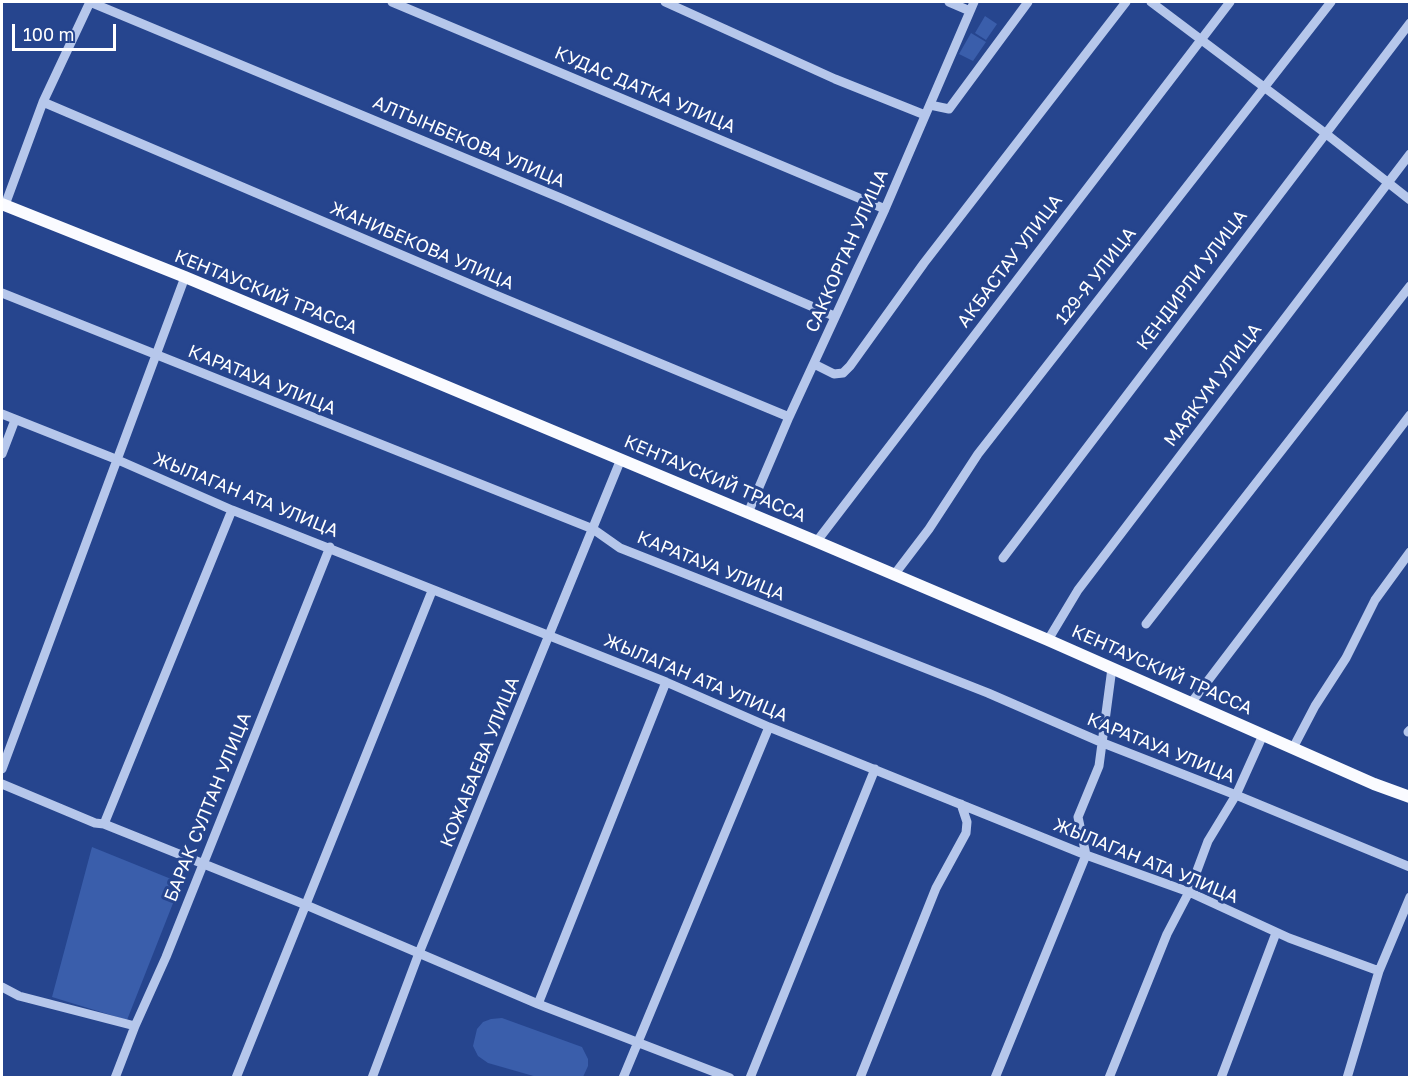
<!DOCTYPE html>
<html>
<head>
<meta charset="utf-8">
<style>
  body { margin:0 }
  #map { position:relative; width:1411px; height:1079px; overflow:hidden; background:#26458e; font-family:"Golos Text",sans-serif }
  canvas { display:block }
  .frame { position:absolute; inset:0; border:3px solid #fff; pointer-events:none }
  .scale { position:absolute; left:12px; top:24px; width:104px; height:27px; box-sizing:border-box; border:3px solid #fff; border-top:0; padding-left:8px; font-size:18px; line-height:21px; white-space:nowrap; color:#fff; -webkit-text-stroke:4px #26458e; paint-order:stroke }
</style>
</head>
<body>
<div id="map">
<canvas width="1411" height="1079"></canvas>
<div class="frame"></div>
<div class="scale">100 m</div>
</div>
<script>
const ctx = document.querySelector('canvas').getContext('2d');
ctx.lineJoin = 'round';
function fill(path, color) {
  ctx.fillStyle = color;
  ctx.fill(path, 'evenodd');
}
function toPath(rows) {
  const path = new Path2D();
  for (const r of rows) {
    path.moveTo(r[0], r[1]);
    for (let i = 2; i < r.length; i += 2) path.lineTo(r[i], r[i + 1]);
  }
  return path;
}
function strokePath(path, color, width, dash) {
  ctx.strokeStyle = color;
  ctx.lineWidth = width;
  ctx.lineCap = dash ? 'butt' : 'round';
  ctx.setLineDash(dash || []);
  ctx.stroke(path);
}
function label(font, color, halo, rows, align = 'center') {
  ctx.font = font + ' "Golos Text",sans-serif';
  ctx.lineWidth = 6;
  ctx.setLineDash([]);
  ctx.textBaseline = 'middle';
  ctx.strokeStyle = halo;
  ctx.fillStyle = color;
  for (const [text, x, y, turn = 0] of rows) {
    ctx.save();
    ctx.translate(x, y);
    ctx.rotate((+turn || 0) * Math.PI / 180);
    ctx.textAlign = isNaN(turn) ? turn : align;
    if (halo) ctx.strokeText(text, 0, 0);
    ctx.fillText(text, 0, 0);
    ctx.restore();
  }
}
const green = toPath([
  [985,16,997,24,986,40,975,33],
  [971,33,986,42,973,61,959,54],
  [92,847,181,883,127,1020,52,997],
  [502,1018,582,1047,588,1059,588,1066,583,1077,537,1077,488,1063,478,1056,473,1046,477,1029,483,1022,491,1019]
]);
const minor = toPath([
  [90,2,563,199,834,316],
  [392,2,885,209],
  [665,2,835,79,925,115],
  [949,2,970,11],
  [1151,2,1325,133,1410,200],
  [43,102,493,294,789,417],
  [930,105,949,109,1028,2],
  [5,205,43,102,90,2],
  [2,293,593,529,620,548,988,693,1103,743,1236,795,1410,867],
  [814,364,834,374,843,373,850,366,924,263,1126,2],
  [2,414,118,460,232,510,666,682,769,727,1086,855,1189,892,1289,938,1379,971],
  [2,454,15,420],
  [748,513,789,417,885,209,974,2],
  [817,541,1230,2],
  [1003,558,1410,23],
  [894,575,929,529,978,454,1331,2],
  [1146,624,1410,286],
  [1048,640,1078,590,1410,154],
  [1191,703,1410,415],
  [1408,732,1410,730],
  [1293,748,1315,706,1346,658,1375,600,1410,552],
  [2,769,185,277],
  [2,784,95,823,104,824,306,905,538,1004,730,1078],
  [104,824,232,510],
  [2,987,19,996,135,1026],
  [538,1004,666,682],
  [115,1078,135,1026,166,957,330,547],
  [236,1078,432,591],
  [372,1078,419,953,621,459],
  [623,1078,769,727],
  [750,1078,875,769],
  [860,1078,936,888,966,833,967,822,961,804],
  [995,1078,1086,855,1078,817,1099,766,1112,668],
  [1109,1078,1167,934,1189,892,1208,841,1236,795,1263,735],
  [1221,1078,1276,933],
  [1347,1078,1379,971,1410,897]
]);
const major = toPath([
  [2,204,185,277,813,540,1048,640,1374,784,1410,797]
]);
const streetNames = [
  ["КУДАС ДАТКА УЛИЦА",645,90,23],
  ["АЛТЫНБЕКОВА УЛИЦА",469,142,23],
  ["ЖАНИБЕКОВА УЛИЦА",422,246,23],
  ["САККОРГАН УЛИЦА",847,251,-66],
  ["АКБАСТАУ УЛИЦА",1010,261,-53],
  ["129-Я УЛИЦА",1096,276,-52],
  ["КЕНДИРЛИ УЛИЦА",1192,280,-53],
  ["КЕНТАУСКИЙ ТРАССА",266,292,22],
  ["КАРАТАУА УЛИЦА",262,380,22],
  ["МАЯКУМ УЛИЦА",1213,385,-53],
  ["КЕНТАУСКИЙ ТРАССА",715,479,23],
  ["ЖЫЛАГАН АТА УЛИЦА",246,495,22],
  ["КАРАТАУА УЛИЦА",711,566,22],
  ["КЕНТАУСКИЙ ТРАССА",1162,670,24],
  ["ЖЫЛАГАН АТА УЛИЦА",696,678,23],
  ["КАРАТАУА УЛИЦА",1161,748,22],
  ["КОЖАБАЕВА УЛИЦА",480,762,-68],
  ["БАРАК СУЛТАН УЛИЦА",208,807,-68],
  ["ЖЫЛАГАН АТА УЛИЦА",1146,861,22]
];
fill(green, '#3a5eab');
strokePath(minor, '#b6c7eb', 9);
strokePath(major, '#fafbff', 12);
label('18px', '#fff', '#26458e', streetNames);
</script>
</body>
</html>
